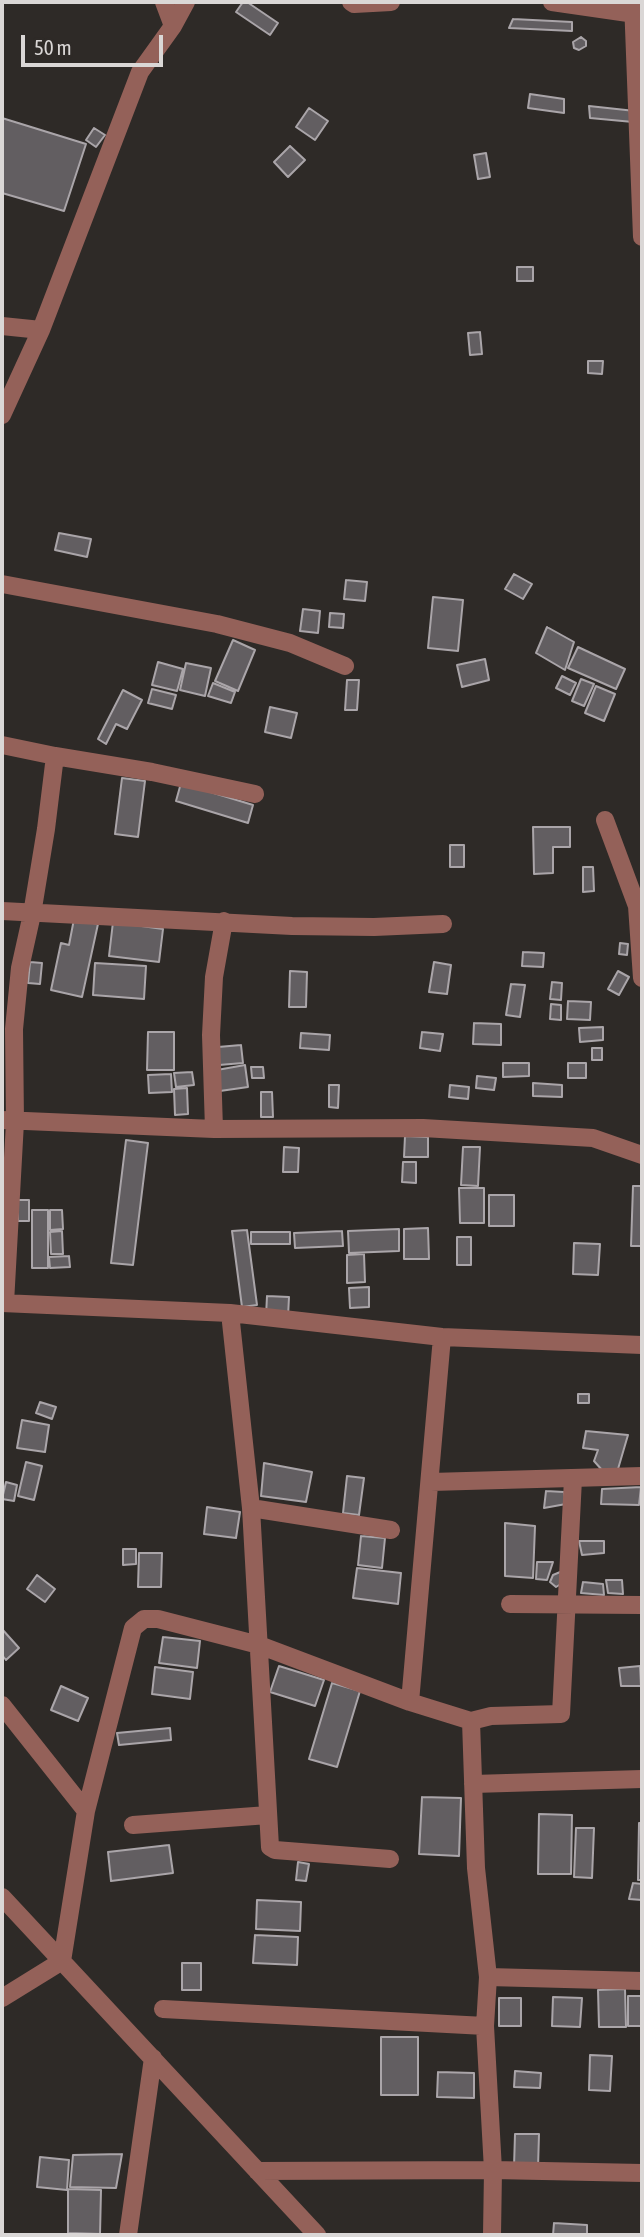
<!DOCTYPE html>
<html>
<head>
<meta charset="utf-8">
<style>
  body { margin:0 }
  #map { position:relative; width:644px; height:2237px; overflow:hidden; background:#2e2a27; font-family:"Asap Condensed",sans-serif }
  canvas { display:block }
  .frame { position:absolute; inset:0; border:4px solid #dad7d6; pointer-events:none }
  .scale { position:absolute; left:21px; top:35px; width:142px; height:32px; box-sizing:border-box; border:4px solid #dad7d6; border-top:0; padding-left:9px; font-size:21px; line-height:24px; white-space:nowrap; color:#dad7d6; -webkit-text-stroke:5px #2e2a27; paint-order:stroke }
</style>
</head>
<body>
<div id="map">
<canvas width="644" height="2237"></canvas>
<div class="frame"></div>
<div class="scale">50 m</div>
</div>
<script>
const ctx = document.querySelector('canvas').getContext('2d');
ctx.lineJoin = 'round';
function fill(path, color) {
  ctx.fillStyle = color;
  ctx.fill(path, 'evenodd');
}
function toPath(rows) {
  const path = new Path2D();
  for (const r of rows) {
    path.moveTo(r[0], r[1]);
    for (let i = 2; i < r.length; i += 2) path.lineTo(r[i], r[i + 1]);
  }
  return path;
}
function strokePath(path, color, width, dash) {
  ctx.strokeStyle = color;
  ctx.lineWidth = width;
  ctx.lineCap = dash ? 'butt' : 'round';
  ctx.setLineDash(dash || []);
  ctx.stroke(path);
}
const building = toPath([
  [243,2,247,2,278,23,270,35,236,12,243,2],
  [513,19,572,22,572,31,509,28,513,19],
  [581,37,586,41,586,46,579,50,574,48,573,42,581,37],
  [530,94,564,99,564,113,528,108,530,94],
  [589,106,635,111,633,122,590,118,589,106],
  [309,108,328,121,315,140,296,127,309,108],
  [2,118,86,144,64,211,2,193,2,118],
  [94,128,105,135,96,147,86,140,94,128],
  [290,146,305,160,288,177,274,162,290,146],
  [486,153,490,177,478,179,474,155,486,153],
  [517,267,533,267,533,281,517,281,517,267],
  [480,332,482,354,470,355,468,333,480,332],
  [588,361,603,361,602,374,588,373,588,361],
  [59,533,91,539,87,557,55,550,59,533],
  [514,574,532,584,523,599,505,589,514,574],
  [346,580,367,582,365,601,344,599,346,580],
  [433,597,463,600,458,651,428,648,433,597],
  [303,609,320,611,318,633,300,631,303,609],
  [330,613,344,614,343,628,329,627,330,613],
  [547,627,574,642,565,670,536,653,547,627],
  [233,640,255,650,238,691,215,681,233,640],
  [578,647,625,669,616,689,568,668,578,647],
  [485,659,489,680,462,687,457,665,485,659],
  [158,662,183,669,177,691,152,685,158,662],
  [186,663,211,668,205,696,180,690,186,663],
  [562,676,576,683,570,695,556,688,562,676],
  [581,679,594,684,584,706,572,701,581,679],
  [347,680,359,680,357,710,345,710,347,680],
  [213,683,235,692,231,703,208,696,213,683],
  [596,686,615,694,604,721,585,713,596,686],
  [152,689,176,695,172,709,148,703,152,689],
  [123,690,142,700,127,729,116,724,106,744,98,739,123,690],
  [270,707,297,713,291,738,265,732,270,707],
  [122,778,145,781,138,837,115,834,122,778],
  [181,783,253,805,248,823,176,801,181,783],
  [533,827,570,827,570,847,553,847,553,873,534,874,533,827],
  [450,845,464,845,464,867,450,867,450,845],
  [583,867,593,867,594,891,583,892,583,867],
  [74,919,98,924,82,997,51,990,61,943,69,945,74,919],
  [113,922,163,929,159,962,109,956,113,922],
  [620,943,628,944,627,955,619,954,620,943],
  [523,952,544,953,543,967,522,966,523,952],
  [30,962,42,963,40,984,28,983,30,962],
  [434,962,451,965,447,994,429,992,434,962],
  [95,963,146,966,144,999,93,995,95,963],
  [290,971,307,972,306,1007,289,1007,290,971],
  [618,971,629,977,619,995,608,989,618,971],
  [552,982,562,983,561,1000,550,999,552,982],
  [511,984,525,985,520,1017,506,1015,511,984],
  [568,1001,591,1002,590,1020,567,1019,568,1001],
  [551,1004,561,1005,561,1020,550,1019,551,1004],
  [474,1023,501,1024,501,1045,473,1044,474,1023],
  [603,1027,603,1040,580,1042,579,1028,603,1027],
  [148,1032,174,1032,174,1070,147,1070,148,1032],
  [422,1032,443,1034,440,1051,420,1048,422,1032],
  [301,1033,330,1035,329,1050,300,1048,301,1033],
  [241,1045,243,1063,219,1065,218,1047,241,1045],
  [592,1048,602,1048,602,1060,592,1060,592,1048],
  [503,1063,529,1063,529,1076,503,1077,503,1063],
  [568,1063,586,1063,586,1078,568,1078,568,1063],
  [245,1065,248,1087,220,1091,217,1070,245,1065],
  [251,1067,263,1067,264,1078,252,1078,251,1067],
  [192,1072,194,1085,176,1087,174,1073,192,1072],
  [171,1074,172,1092,149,1093,148,1075,171,1074],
  [477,1076,496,1078,494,1090,476,1088,477,1076],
  [533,1083,562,1085,562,1097,533,1096,533,1083],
  [329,1085,339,1085,338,1108,329,1107,329,1085],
  [450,1085,469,1087,468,1099,449,1097,450,1085],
  [187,1088,188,1114,175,1115,174,1089,187,1088],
  [261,1092,272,1092,273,1117,261,1117,261,1092],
  [405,1136,428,1137,428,1157,404,1157,405,1136],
  [126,1140,148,1143,133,1265,111,1263,126,1140],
  [284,1147,299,1148,298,1172,283,1172,284,1147],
  [463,1147,480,1147,478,1186,461,1185,463,1147],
  [403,1162,416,1162,416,1183,402,1182,403,1162],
  [633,1186,642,1186,642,1246,631,1246,633,1186],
  [459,1188,484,1188,484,1223,460,1223,459,1188],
  [489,1195,514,1195,514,1226,489,1226,489,1195],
  [18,1200,29,1200,29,1221,18,1221,18,1200],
  [32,1210,48,1210,48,1268,32,1268,32,1210],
  [50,1210,62,1210,63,1229,50,1230,50,1210],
  [428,1228,429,1259,404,1259,404,1229,428,1228],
  [399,1229,399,1251,349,1253,348,1231,399,1229],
  [247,1230,257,1305,242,1307,232,1231,247,1230],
  [62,1231,63,1254,51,1254,50,1232,62,1231],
  [342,1231,343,1246,295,1248,294,1233,342,1231],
  [251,1232,290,1232,290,1244,251,1244,251,1232],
  [457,1237,471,1237,471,1265,457,1265,457,1237],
  [574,1243,600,1244,598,1275,573,1274,574,1243],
  [364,1254,365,1282,347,1283,347,1255,364,1254],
  [69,1256,70,1267,50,1268,49,1257,69,1256],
  [369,1287,369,1307,350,1308,349,1288,369,1287],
  [267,1296,289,1297,288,1317,266,1316,267,1296],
  [578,1394,589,1394,589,1403,578,1403,578,1394],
  [40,1402,56,1407,52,1419,36,1413,40,1402],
  [22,1420,49,1425,45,1452,17,1448,22,1420],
  [586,1431,628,1435,618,1469,602,1470,594,1461,598,1450,583,1448,586,1431],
  [26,1462,42,1466,34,1500,18,1496,26,1462],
  [264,1463,312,1472,306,1502,261,1496,264,1463],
  [347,1476,364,1478,359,1515,343,1513,347,1476],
  [6,1482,17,1485,14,1501,2,1499,6,1482],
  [641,1487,639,1505,601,1504,602,1489,641,1487],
  [546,1491,564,1492,566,1504,544,1508,546,1491],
  [207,1507,240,1512,236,1538,204,1534,207,1507],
  [505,1523,535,1526,533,1578,505,1576,505,1523],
  [361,1536,385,1538,382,1568,358,1565,361,1536],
  [579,1541,604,1541,604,1553,582,1555,579,1541],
  [123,1549,136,1549,136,1564,123,1565,123,1549],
  [139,1553,162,1553,161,1587,138,1587,139,1553],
  [537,1562,553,1562,547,1580,536,1579,537,1562],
  [357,1568,401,1573,398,1604,353,1598,357,1568],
  [565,1570,569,1579,556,1587,550,1582,553,1575,565,1570],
  [37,1575,55,1589,45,1602,27,1589,37,1575],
  [606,1580,622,1580,623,1594,608,1593,606,1580],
  [583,1582,603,1584,604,1595,581,1593,583,1582],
  [2,1629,19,1648,6,1660,2,1655,2,1629],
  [163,1637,200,1641,197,1668,159,1663,163,1637],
  [279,1666,324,1680,315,1706,270,1692,279,1666],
  [640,1666,641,1686,621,1686,619,1668,640,1666],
  [155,1667,193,1672,190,1699,152,1694,155,1667],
  [332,1683,360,1691,337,1767,309,1759,332,1683],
  [61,1686,88,1698,78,1721,51,1710,61,1686],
  [170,1728,171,1740,119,1745,117,1733,170,1728],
  [422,1797,461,1798,459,1856,419,1854,422,1797],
  [539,1814,572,1815,571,1874,538,1874,539,1814],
  [639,1823,642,1823,642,1880,638,1880,639,1823],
  [576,1828,594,1828,592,1878,574,1877,576,1828],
  [169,1845,173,1873,111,1881,108,1852,169,1845],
  [298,1862,309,1864,306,1881,296,1880,298,1862],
  [633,1883,642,1884,642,1900,629,1899,633,1883],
  [257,1900,301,1902,300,1931,256,1929,257,1900],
  [255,1935,298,1937,297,1965,253,1963,255,1935],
  [182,1963,201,1963,201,1990,182,1990,182,1963],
  [625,1989,626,2027,599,2027,598,1990,625,1989],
  [628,1996,642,1996,642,2026,628,2026,628,1996],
  [553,1997,582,1998,580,2027,552,2026,553,1997],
  [499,1998,521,1998,521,2026,499,2026,499,1998],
  [381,2037,418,2037,418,2095,381,2095,381,2037],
  [590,2055,612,2056,610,2091,589,2090,590,2055],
  [515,2071,541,2073,540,2088,514,2087,515,2071],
  [438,2072,474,2073,474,2098,437,2097,438,2072],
  [515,2134,539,2134,538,2168,514,2167,515,2134],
  [122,2154,116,2188,70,2187,73,2155,122,2154],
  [40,2157,69,2160,67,2190,37,2187,40,2157],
  [68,2189,101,2190,100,2234,68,2233,68,2189],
  [554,2223,587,2225,587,2235,553,2235,554,2223]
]);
const minor = toPath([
  [164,2,173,26],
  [351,2,354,4,391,2],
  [552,2,642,15],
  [633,2,642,237],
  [2,326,41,330],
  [2,415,41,330,140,72,173,26,186,2],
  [2,584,217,624,290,643,345,666],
  [2,745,55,756,152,772,255,794],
  [605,820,637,906,642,978],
  [2,911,292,926,374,927,443,924],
  [2,1120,214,1129,211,1035,214,977,224,921],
  [214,1129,423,1128,593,1138,642,1155],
  [2,1303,230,1313,442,1337,642,1345],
  [5,1303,15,1122,14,1029,20,968,32,914,46,829,55,756],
  [230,1313,251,1508,270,1847,275,1850,390,1859],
  [431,1482,642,1476],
  [251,1508,391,1530],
  [510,1604,642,1605],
  [410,1702,442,1337],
  [2,1705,86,1811],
  [471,1721,491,1716,561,1714,573,1479],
  [473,1784,642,1779],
  [133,1825,268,1815],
  [2,1897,317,2235],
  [488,1977,642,1981],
  [2,1998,62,1961,86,1811,133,1628,144,1619,158,1619,259,1645,410,1702,471,1721,476,1868,488,1977,485,2026,493,2170,492,2235],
  [163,2009,485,2026],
  [257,2171,493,2170,642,2173],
  [128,2235,153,2058]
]);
fill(building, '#625e61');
strokePath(building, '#aaa5a9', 2);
strokePath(minor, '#946159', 18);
</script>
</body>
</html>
